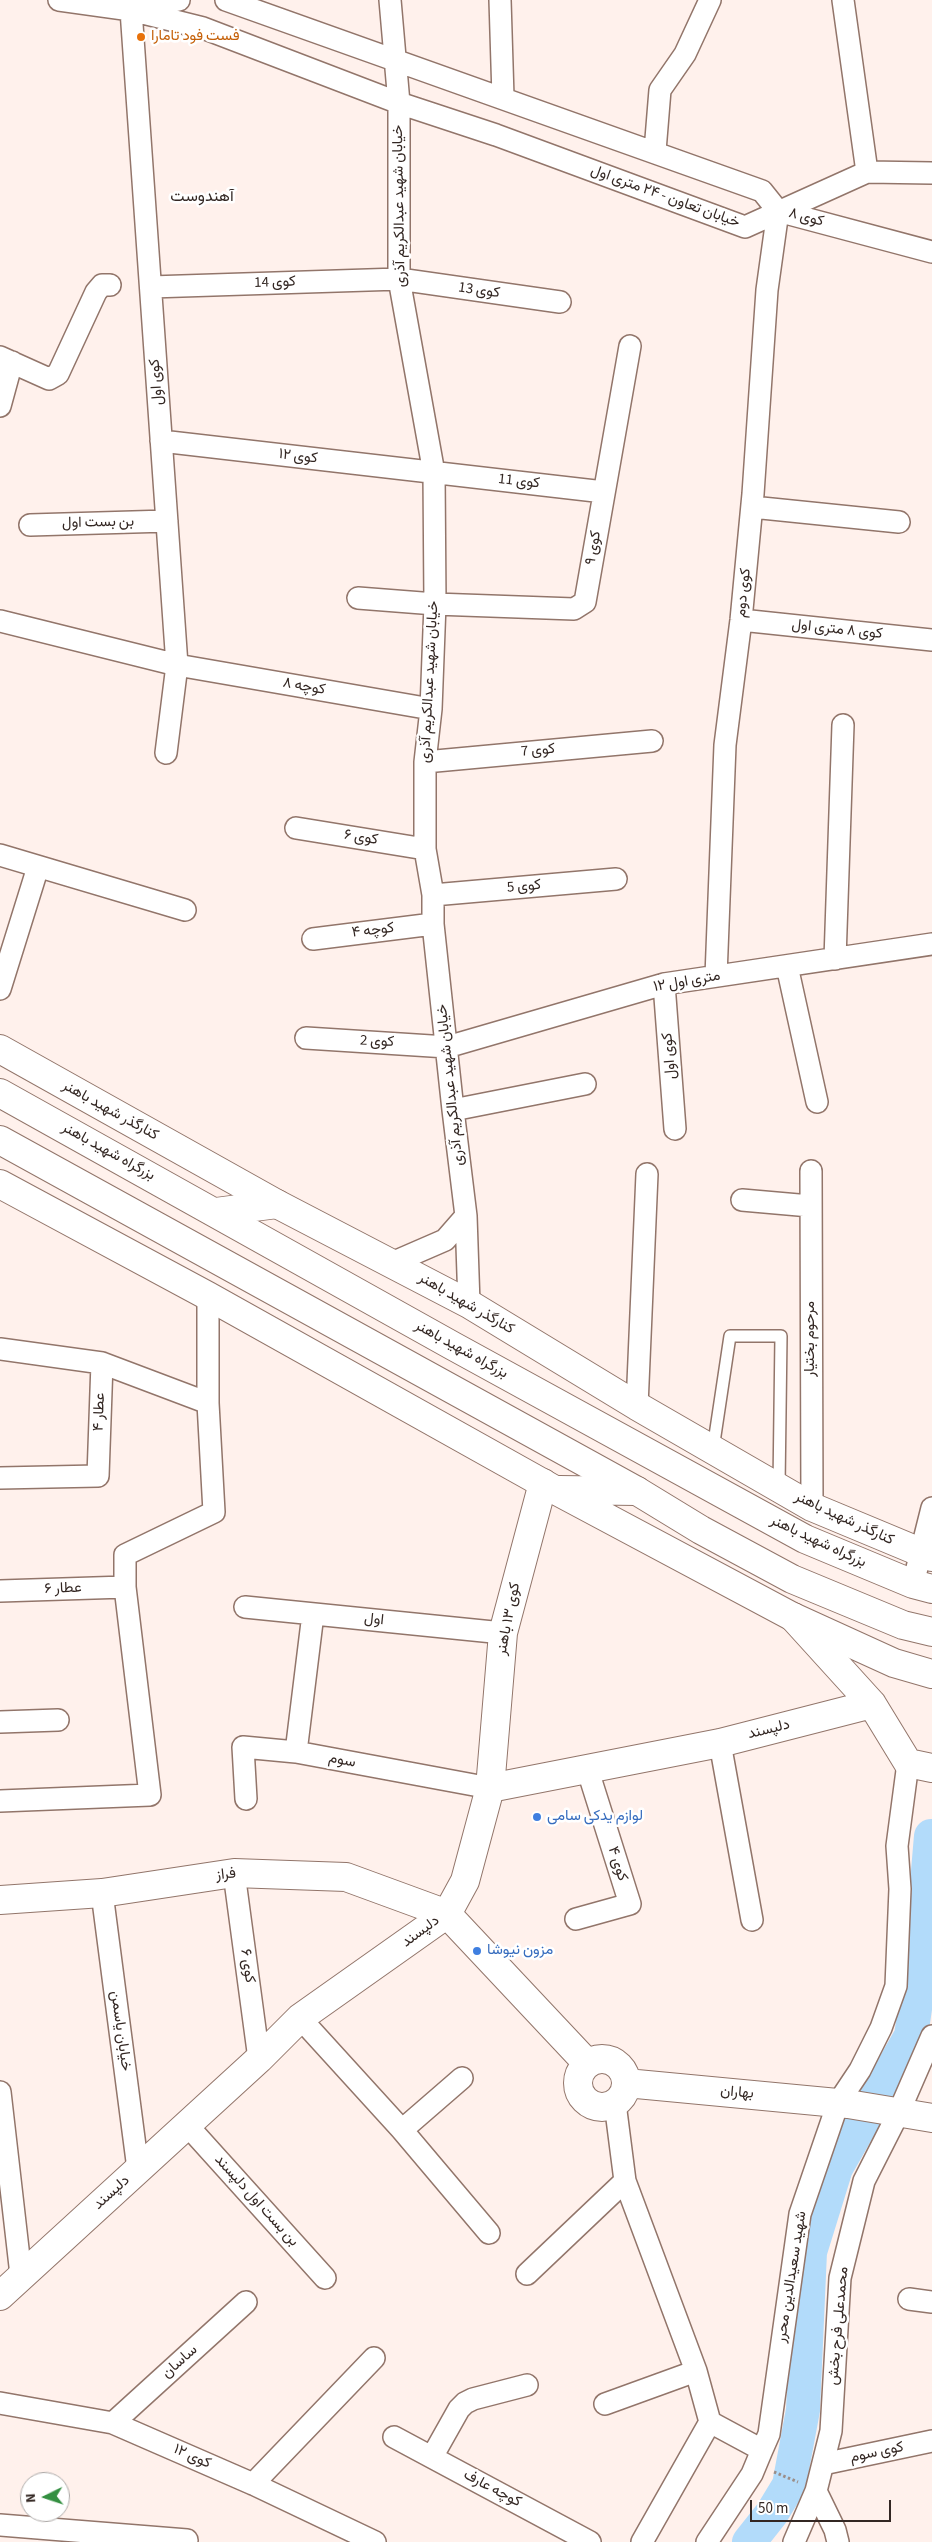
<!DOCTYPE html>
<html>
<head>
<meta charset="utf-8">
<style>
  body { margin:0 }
  #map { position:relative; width:932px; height:2542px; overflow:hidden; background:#fff1ec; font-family:"Source Sans 3",sans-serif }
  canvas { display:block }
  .north { position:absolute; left:20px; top:2472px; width:50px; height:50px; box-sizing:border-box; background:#fff; border:1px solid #ada9a7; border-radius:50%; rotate:266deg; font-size:14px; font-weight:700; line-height:20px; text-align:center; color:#332723 }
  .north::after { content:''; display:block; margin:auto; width:18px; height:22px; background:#348f41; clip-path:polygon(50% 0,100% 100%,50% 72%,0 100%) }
  .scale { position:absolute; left:750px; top:2500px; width:141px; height:22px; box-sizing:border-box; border:2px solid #332723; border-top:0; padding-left:6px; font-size:15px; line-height:18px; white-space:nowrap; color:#332723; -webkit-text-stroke:4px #fff; paint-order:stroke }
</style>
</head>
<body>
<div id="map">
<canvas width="932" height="2542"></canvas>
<div class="north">N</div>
<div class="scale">50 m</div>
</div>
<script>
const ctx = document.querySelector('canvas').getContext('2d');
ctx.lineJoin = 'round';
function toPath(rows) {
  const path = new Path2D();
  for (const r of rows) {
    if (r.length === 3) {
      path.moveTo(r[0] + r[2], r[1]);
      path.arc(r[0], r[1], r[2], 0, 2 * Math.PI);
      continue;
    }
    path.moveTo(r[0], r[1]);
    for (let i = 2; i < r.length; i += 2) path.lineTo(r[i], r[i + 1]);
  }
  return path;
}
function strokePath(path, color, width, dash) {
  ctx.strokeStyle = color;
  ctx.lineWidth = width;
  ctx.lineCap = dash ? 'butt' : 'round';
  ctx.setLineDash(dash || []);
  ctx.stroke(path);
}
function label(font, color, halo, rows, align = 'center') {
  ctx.font = font + ' "Source Sans 3",Vazirmatn,sans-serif';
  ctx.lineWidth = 5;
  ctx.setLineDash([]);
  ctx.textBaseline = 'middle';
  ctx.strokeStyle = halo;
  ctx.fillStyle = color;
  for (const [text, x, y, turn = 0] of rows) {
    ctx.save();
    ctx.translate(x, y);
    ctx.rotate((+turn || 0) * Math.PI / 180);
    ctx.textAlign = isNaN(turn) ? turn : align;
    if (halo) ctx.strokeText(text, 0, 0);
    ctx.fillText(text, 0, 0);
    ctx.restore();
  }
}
const river = toPath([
  [749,2542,772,2513,789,2485,803,2410,810,2252,836,2168,911,2036,918,1988,931,1836]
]);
const path = toPath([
  [774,2472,798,2482]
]);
const service = toPath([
  [713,1449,730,1336,781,1336,779,1486]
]);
const minor = toPath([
  [59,0,131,10,203,28,399,103,496,135,745,227,867,172,932,173],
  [226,0,762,191,778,211],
  [390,0,399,103,399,279,434,473,435,604,431,709,425,762,425,849,433,895,433,924,453,1110,466,1216,469,1304],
  [500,0,503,97],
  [843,0,867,172],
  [137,8,179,0],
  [131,10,177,665,166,753],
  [655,151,660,90,685,54,710,0],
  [778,211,932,252],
  [151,287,399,279,560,302],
  [0,357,49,379,58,374,96,292,102,285,110,285],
  [0,406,12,362],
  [161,441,604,492],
  [752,507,899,522],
  [30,525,167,521],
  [358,598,435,604,574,609,585,602,630,346],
  [741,620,932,640],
  [0,621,177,665,431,709],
  [425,762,652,741],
  [296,828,425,849],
  [0,855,185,910],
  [433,895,616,879],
  [313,939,433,924],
  [835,959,843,725],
  [787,966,817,1102],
  [716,976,725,745,741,620,753,494,767,290,778,211],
  [664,984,675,1129],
  [0,989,38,867],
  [306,1038,447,1047,664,984,932,944],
  [453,1110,585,1084],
  [811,1171,812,1507],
  [742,1200,810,1206],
  [392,1263,445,1240,466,1216],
  [0,1349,102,1363],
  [637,1406,647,1174],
  [0,1478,98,1476,102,1363,208,1403],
  [913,1584,932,1508],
  [0,1591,125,1587],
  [245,1607,503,1633],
  [0,1722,58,1720],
  [720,1743,752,1920],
  [296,1752,313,1614],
  [246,1799,243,1747,296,1752,490,1788],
  [0,1801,150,1795,125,1587,125,1555,214,1512,208,1403,208,1296],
  [234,1873,259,2059],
  [102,1893,138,2169],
  [576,1919,630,1904,588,1771],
  [300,2018,402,2130,489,2233],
  [0,2092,21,2275],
  [615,2103,625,2181,696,2371,710,2422,642,2542],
  [187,2125,325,2278],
  [402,2130,462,2078],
  [527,2274,625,2181],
  [909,2299,932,2302],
  [0,2403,113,2423,253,2484,375,2542],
  [605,2404,696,2371],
  [710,2422,762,2450,769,2434,800,2214,838,2103,860,2070,881,2028,896,1986,900,1889,897,1846,908,1763],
  [113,2423,246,2302],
  [394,2437,590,2542],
  [432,2457,459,2409,465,2403,473,2399,527,2385],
  [823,2464,932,2441],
  [253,2484,374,2358],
  [816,2491,835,2530,838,2542],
  [0,2525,187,2540],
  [707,2542,752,2474,762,2450],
  [794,2542,816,2491,831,2431,840,2278,864,2181,898,2114,932,2036]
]);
const tertiary = toPath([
  [793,1617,872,1704,908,1763,932,1768],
  [490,1788,720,1743,872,1704],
  [0,1900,102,1893,234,1873,346,1877,447,1914,587,2063],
  [602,2083,24],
  [626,2083,848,2104,932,2118],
  [0,2296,259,2059,300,2018,447,1914,465,1881,490,1788,503,1633,543,1483]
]);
const secondary = toPath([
  [0,1049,277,1204,469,1304,637,1406,812,1507,932,1557],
  [0,1184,208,1296,555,1490,793,1617,894,1663,932,1674],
  [559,1490,637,1491]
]);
const trunk = toPath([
  [0,1093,453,1346,805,1539,913,1584,932,1589],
  [0,1140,637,1491,701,1530,792,1579,903,1625,932,1632],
  [216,1212,277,1204]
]);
const markers = [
  [141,37,5,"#e8710a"],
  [537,1817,5,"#3f7fe0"],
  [477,1951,5,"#3f7fe0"]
];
const foodNames = [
  ["فست فود تامارا",151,37]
];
const streetNames = [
  ["خیابان تعاون - ۲۴ متری اول",665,197,20],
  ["خیابان شهید عبدالکریم آذری",400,206,-91],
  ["کوی ۸",806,218,15],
  ["کوی 14",275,283,-2],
  ["کوی 13",479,291,8],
  ["کوی اول",157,382,-94],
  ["کوی ۱۲",298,457,7],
  ["کوی 11",519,482,6],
  ["بن بست اول",98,523,-1],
  ["کوی ۹",594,548,-80],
  ["کوی دوم",744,593,-84],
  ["کوی ۸ متری اول",837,630,6],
  ["خیابان شهید عبدالکریم آذری",430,682,-87],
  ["کوچه ۸",304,687,10],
  ["کوی 7",538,751,-5],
  ["کوی ۶",361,838,9],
  ["کوی 5",524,887,-5],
  ["کوچه ۴",373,931,-7],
  ["۱۲ متری اول",687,982,-10],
  ["کوی 2",377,1042,3],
  ["کوی اول",670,1056,-95],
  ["خیابان شهید عبدالکریم آذری",451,1085,-96],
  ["کنارگذر شهید باهنر",110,1111,29],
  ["بزرگراه شهید باهنر",108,1152,29],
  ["کنارگذر شهید باهنر",466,1304,30],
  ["مرحوم بختیار",811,1339,-90],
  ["بزرگراه شهید باهنر",461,1350,29],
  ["عطار ۴",100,1412,-88],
  ["کنارگذر شهید باهنر",844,1519,25],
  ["بزرگراه شهید باهنر",818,1542,25],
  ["عطار ۶",63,1589,-2],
  ["کوی ۱۳ باهنر",509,1619,-79],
  ["اول",374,1620,6],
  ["دلپسند",769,1730,-14],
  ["سوم",342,1761,11],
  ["کوی ۴",617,1864,72],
  ["فراز",226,1875,-6],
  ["دلپسند",421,1932,-36],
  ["کوی ۶",247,1966,82],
  ["خیابان یاسمن",120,2031,82],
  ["بهاران",737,2093,5],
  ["دلپسند",112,2193,-42],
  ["بن بست اول دلپسند",256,2201,48],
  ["شهید سعیدالدین محرر",792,2277,-81],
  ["محمدعلی فرح بخش",839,2326,-85],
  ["ساسان",180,2362,-42],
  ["کوی سوم",877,2453,-12],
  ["کوی ۱۲",192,2457,24],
  ["کوچه عارف",492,2489,28]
];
const shopNames = [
  ["لوازم یدکی سامی",547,1817],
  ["مزون نیوشا",487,1951]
];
const neighbourhoodNames = [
  ["آهندوست",202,197]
];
strokePath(river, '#b2dbfa', 34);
strokePath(service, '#92756a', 14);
strokePath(minor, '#92756a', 24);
strokePath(tertiary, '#92756a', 30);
strokePath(secondary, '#92756a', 30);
strokePath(trunk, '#92756a', 30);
strokePath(path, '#9b8e89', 3, [2.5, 2.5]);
strokePath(service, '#fff', 11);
strokePath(minor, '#fff', 21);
strokePath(tertiary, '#fff', 28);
strokePath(secondary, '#fff', 28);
strokePath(trunk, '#fff', 28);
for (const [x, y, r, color] of markers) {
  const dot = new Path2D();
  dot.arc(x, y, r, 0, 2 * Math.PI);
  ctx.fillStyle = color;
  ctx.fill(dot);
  strokePath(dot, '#fff', 2);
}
label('15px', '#c56008', '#fff', foodNames, 'left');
label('15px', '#332723', '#fff', streetNames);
label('15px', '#366cbe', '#fff', shopNames, 'left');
label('16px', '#332723', '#fff', neighbourhoodNames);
</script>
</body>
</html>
